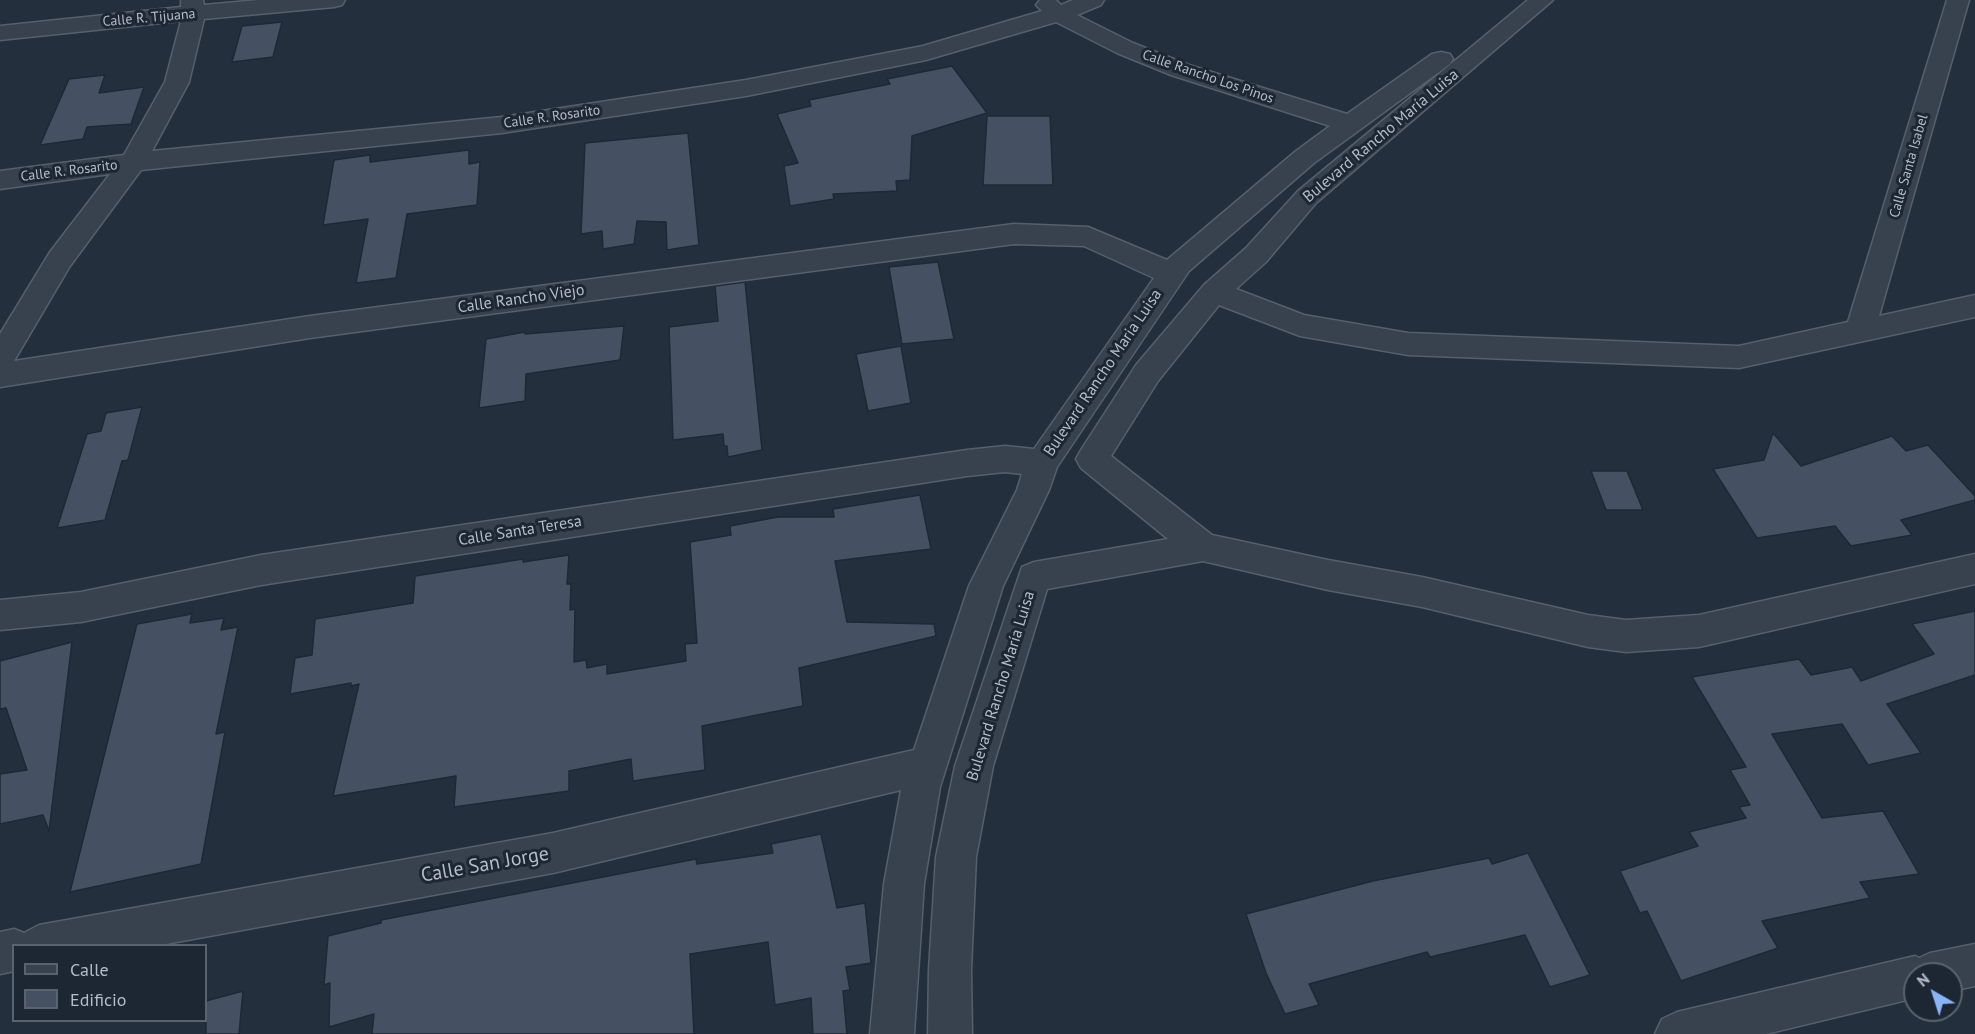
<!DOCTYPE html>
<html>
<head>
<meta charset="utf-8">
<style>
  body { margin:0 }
  #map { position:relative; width:1975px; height:1034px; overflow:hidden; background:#242f3e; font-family:"PT Sans",sans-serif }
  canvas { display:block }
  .legend { position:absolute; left:12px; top:944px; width:195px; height:78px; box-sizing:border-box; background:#1d2633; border:2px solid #59626f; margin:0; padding:8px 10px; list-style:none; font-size:18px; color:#b4bcc9 }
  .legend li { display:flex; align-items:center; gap:12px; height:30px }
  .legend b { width:30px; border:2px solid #59626f }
  .north { position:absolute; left:1903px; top:962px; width:60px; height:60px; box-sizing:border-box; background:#1d2633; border:2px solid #59626f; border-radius:50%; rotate:321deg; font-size:16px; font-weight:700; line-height:24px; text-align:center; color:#b4bcc9 }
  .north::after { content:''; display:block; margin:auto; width:21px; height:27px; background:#8ab4f8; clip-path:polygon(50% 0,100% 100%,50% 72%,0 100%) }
</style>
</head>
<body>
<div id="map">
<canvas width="1975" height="1034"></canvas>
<ul class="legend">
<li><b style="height:8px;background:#38414e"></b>Calle</li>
<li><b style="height:16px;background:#455162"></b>Edificio</li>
</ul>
<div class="north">N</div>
</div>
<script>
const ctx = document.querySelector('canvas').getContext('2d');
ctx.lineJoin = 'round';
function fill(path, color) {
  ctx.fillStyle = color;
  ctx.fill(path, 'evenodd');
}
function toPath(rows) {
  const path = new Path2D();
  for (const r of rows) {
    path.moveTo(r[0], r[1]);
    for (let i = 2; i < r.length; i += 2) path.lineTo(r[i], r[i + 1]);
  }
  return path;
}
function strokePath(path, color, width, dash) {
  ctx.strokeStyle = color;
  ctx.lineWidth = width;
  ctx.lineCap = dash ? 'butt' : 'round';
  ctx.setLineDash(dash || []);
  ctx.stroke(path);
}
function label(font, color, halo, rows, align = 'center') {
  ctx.font = font + ' "PT Sans",sans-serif';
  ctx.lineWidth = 6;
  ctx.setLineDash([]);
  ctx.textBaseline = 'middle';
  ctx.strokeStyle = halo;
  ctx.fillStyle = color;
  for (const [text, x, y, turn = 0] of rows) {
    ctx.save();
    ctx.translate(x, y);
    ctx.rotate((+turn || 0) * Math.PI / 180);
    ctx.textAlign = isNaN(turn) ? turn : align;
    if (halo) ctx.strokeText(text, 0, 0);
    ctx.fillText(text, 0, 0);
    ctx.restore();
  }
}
const building = toPath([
  [282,22,273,57,232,62,242,26,282,22],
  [952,66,987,113,912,136,910,180,896,181,897,191,833,194,834,199,790,206,784,166,798,163,777,114,811,106,809,100,890,84,887,79,952,66],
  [105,75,99,93,144,87,131,124,87,127,83,139,40,145,69,79,105,75],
  [987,116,1050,116,1053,185,983,185,987,116],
  [688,133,699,245,667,250,666,222,637,221,634,244,603,249,602,231,581,234,585,143,688,133],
  [469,150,469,164,480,162,477,205,407,214,396,278,356,283,368,219,323,225,334,160,370,155,370,162,469,150],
  [938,262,954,339,902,344,889,267,938,262],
  [745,282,762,450,728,457,727,446,724,446,723,434,673,440,669,327,718,321,715,286,745,282],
  [624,326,620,360,526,374,525,401,479,408,486,339,525,332,525,334,624,326],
  [901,346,911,403,868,411,856,354,901,346],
  [142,407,128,460,122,461,105,520,57,528,87,434,101,431,106,413,142,407],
  [1773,433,1801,466,1892,436,1906,451,1928,445,1975,496,1975,500,1901,520,1912,535,1851,546,1835,526,1757,538,1713,469,1764,460,1773,433],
  [1591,471,1627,471,1643,510,1606,510,1591,471],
  [920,495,931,549,835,561,847,622,934,624,936,636,799,668,803,706,702,726,705,770,633,781,631,759,569,771,569,791,454,807,456,776,333,796,359,684,351,686,351,683,290,694,295,658,312,655,315,619,413,603,415,576,523,559,523,562,569,555,567,584,571,584,570,610,575,609,574,662,586,660,587,668,607,664,607,674,686,661,685,644,697,643,690,542,731,535,730,526,778,517,834,517,833,509,920,495],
  [1975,611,1975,675,1887,704,1921,753,1868,765,1842,724,1772,734,1822,818,1883,811,1919,874,1860,882,1870,898,1762,921,1778,948,1681,981,1647,911,1640,913,1620,871,1698,846,1689,832,1746,818,1739,807,1750,805,1730,770,1746,767,1692,677,1799,659,1811,675,1852,667,1861,681,1934,654,1912,624,1975,611],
  [192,614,190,623,224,618,221,630,238,627,216,734,225,732,201,864,70,892,137,624,192,614],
  [72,642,49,831,43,815,0,824,0,774,27,770,6,708,0,709,0,661,72,642],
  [821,834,837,908,865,903,871,963,846,967,850,990,843,991,847,1034,813,1034,811,998,775,1005,768,942,690,954,694,1034,372,1034,374,1014,329,1027,330,983,324,985,328,936,381,923,381,920,696,859,697,864,773,853,771,844,821,834],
  [1528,853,1590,975,1550,987,1525,935,1430,957,1427,952,1309,984,1319,1005,1285,1014,1266,973,1246,914,1373,881,1489,858,1492,864,1528,853],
  [243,991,239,1034,206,1034,206,1001,243,991]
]);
const minor = toPath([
  [181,0,203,0,204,5,259,0,345,0,342,5,334,7,204,19,189,82,152,151,502,117,746,80,923,46,1042,11,1036,5,1040,0,1056,0,1061,5,1073,0,1104,0,1101,5,1077,15,1133,43,1189,65,1347,114,1432,54,1441,52,1450,54,1453,59,1450,64,1314,163,1189,271,1057,467,1049,490,1003,586,940,787,924,884,914,1034,870,1034,884,884,901,790,553,873,155,946,14,946,14,971,0,974,0,932,14,929,24,933,39,925,553,833,914,750,969,586,1017,490,1022,474,1005,472,967,476,261,585,81,622,0,630,0,600,81,592,261,555,967,450,1005,446,1034,449,1154,278,1084,246,1014,244,310,338,0,387,0,334,50,252,110,174,0,189,0,171,124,155,165,82,181,21,0,40,0,26,181,7,181,0],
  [1056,22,1117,53,1171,75,1330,126,1296,151,1167,260,1088,227,1014,224,310,316,14,361,70,266,141,170,502,133,746,96,926,60,1056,22],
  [1528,0,1553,0,1316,203,1266,262,1236,289,1304,315,1408,333,1739,346,1848,322,1947,0,1969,0,1879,316,1975,295,1975,317,1739,368,1408,355,1300,336,1219,305,1158,381,1111,456,1212,535,1328,560,1422,577,1588,615,1626,620,1699,615,1975,554,1975,584,1699,647,1626,652,1588,647,1422,607,1328,590,1203,561,1047,589,993,766,976,857,971,970,972,1034,928,1034,929,970,936,857,955,766,1022,567,1034,562,1168,539,1081,468,1076,459,1081,450,1136,365,1204,285,1246,248,1298,191,1528,0],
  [1975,944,1975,986,1951,991,1951,974,1915,974,1915,998,1766,1034,1655,1034,1662,1019,1677,1012,1915,956,1919,958,1930,953,1975,944]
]);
const farStreetnames = [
  ["Calle R. Tijuana",149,18,-5],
  ["Calle Rancho Los Pinos",1208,77,19],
  ["Calle R. Rosarito",552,117,-8],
  ["Calle Santa Isabel",1909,166,-74],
  ["Calle R. Rosarito",69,171,-7]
];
const streetNames = [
  ["Bulevard Rancho María Luisa",1381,136,-40],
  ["Calle Rancho Viejo",521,299,-8],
  ["Bulevard Rancho Maria Luisa",1103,373,-56],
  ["Calle Santa Teresa",520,531,-9],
  ["Bulevard Rancho María Luisa",1001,686,-73]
];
const nearStreetnames = [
  ["Calle San Jorge",485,865,-10]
];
fill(building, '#455162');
strokePath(building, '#1f2835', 1.5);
strokePath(minor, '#565f6c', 3);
fill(minor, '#38414e');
label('14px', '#b4bcc9', '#1d2633', farStreetnames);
label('16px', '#b4bcc9', '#1d2633', streetNames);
label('20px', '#b4bcc9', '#1d2633', nearStreetnames);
</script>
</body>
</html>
